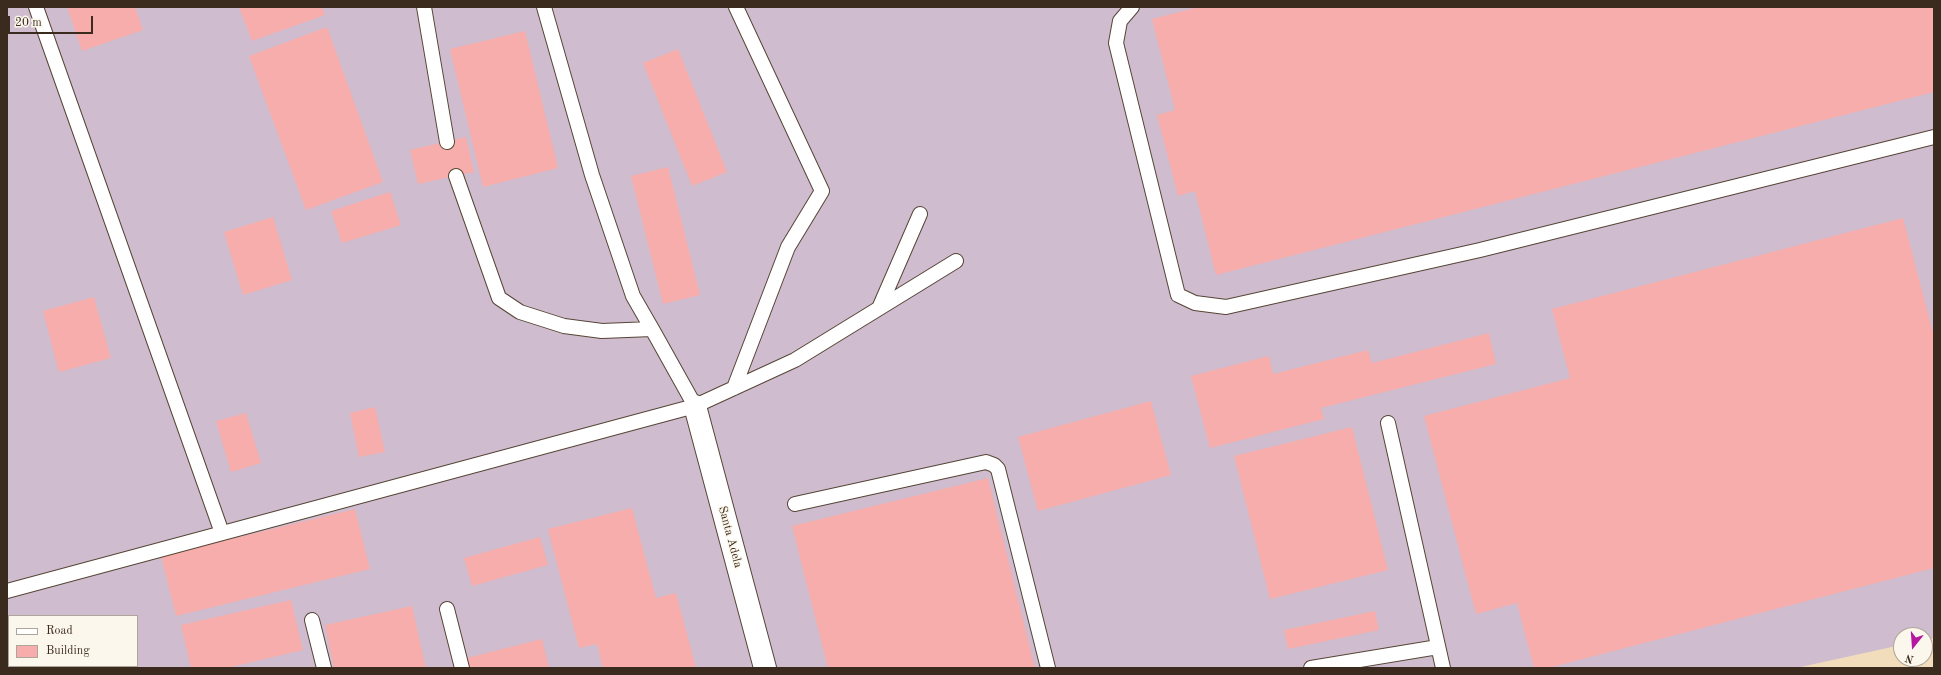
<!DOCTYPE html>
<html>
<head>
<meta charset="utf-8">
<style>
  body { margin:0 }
  #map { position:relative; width:1941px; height:675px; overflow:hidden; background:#f1dcbc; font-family:"Old Standard TT",serif }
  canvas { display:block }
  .frame { position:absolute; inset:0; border:8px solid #3b2a1e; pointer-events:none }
  .legend { position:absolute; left:8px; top:615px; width:130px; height:52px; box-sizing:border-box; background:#fbf7ec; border:1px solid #aea59a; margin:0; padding:5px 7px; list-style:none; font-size:12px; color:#3b2a1e }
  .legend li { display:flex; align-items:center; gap:8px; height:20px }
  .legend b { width:20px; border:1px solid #aea59a }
  .north { position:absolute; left:1893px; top:627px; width:40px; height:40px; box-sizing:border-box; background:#fbf7ec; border:1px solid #aea59a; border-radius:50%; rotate:197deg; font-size:11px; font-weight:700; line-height:16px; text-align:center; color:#3b2a1e }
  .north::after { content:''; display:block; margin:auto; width:14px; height:18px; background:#b5179e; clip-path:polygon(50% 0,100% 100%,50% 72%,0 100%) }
  .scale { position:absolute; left:8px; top:16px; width:85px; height:18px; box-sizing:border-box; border:2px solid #3b2a1e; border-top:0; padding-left:5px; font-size:12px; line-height:14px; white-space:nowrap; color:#3b2a1e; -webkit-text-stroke:3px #fbf7ec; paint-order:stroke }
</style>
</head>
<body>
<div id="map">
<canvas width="1941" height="675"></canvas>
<div class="frame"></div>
<ul class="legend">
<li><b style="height:5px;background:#fff"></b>Road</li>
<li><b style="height:11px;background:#f6adab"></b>Building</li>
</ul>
<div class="north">N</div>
<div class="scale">20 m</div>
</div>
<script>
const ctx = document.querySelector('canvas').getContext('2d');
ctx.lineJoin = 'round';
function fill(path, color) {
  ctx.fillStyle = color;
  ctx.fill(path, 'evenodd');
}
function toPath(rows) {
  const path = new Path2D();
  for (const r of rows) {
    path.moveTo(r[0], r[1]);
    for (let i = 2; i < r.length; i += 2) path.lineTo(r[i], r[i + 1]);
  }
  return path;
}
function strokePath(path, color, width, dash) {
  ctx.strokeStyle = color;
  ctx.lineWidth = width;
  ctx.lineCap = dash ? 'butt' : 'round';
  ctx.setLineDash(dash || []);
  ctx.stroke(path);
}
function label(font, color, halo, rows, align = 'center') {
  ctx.font = font + ' "Old Standard TT",serif';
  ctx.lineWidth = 3;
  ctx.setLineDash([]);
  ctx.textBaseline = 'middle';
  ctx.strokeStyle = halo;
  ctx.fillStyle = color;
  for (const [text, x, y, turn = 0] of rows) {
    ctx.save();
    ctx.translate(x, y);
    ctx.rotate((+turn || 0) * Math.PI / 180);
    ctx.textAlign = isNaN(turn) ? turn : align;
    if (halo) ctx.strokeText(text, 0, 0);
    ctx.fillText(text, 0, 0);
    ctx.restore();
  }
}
const industrial = toPath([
  [7,7,1934,7,1934,638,1925,640,1925,635,1901,635,1901,645,1796,668,7,668],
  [9,616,137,616,137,666,9,666]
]);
const building = toPath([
  [67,7,135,7,143,30,82,51],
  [239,7,322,7,325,15,252,41],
  [1199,7,1934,7,1934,92,1216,275,1195,191,1178,196,1157,115,1175,110,1152,19],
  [327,27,383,182,306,210,249,56],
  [525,31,558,168,483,187,450,49],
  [678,49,727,172,692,186,643,63],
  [466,137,474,172,418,184,410,150],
  [668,167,700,295,663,304,631,176],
  [390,192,401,225,342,243,331,211],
  [273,217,292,280,243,295,224,232],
  [1903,218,1934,336,1934,568,1548,668,1534,668,1517,603,1476,614,1424,416,1570,378,1552,309],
  [94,297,111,358,59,372,43,311],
  [1489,333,1496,364,1321,408,1324,419,1210,448,1191,376,1269,356,1273,374,1368,350,1372,363],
  [1151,401,1171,475,1038,511,1018,437],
  [375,407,385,452,359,457,350,413],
  [246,413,261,463,231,472,216,421],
  [1352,427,1388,570,1270,599,1234,456],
  [988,478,1035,668,828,668,792,526],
  [632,508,656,598,676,593,696,668,603,668,597,644,579,648,548,529],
  [355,509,370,569,176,616,161,556],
  [540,537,548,565,472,586,464,558],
  [291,600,303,650,227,668,191,668,181,625],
  [412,606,426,668,334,668,325,625],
  [1375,611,1379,630,1288,649,1284,630],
  [542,639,549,668,470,668,467,658],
  [56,666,96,666,97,668,56,668]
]);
const lane = toPath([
  [36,7,222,533],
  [424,7,447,142],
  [1132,7,1120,21,1116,43,1178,295,1195,303,1226,307,1480,250,1934,137],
  [456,176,499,298,520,312,564,326,602,331,652,329,633,296,592,175,544,7],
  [880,306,920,214],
  [652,329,695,406],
  [734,388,788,247,822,191,736,7],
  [1388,423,1443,668],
  [795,504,986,462,994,465,998,469,1048,668],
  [7,591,695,406,795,360,956,261],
  [447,609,462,668],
  [312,620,324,668],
  [1311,668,1438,647]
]);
const street = toPath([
  [695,406,765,668]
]);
const streetNames = [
  ["Santa Adela",730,537,75]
];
fill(industrial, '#cfbdcf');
fill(building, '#f6adab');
strokePath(lane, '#564536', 16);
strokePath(street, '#564536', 24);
strokePath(lane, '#fff', 14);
strokePath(street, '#fff', 22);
label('12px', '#3b2a1e', '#fbf7ec', streetNames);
</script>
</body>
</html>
